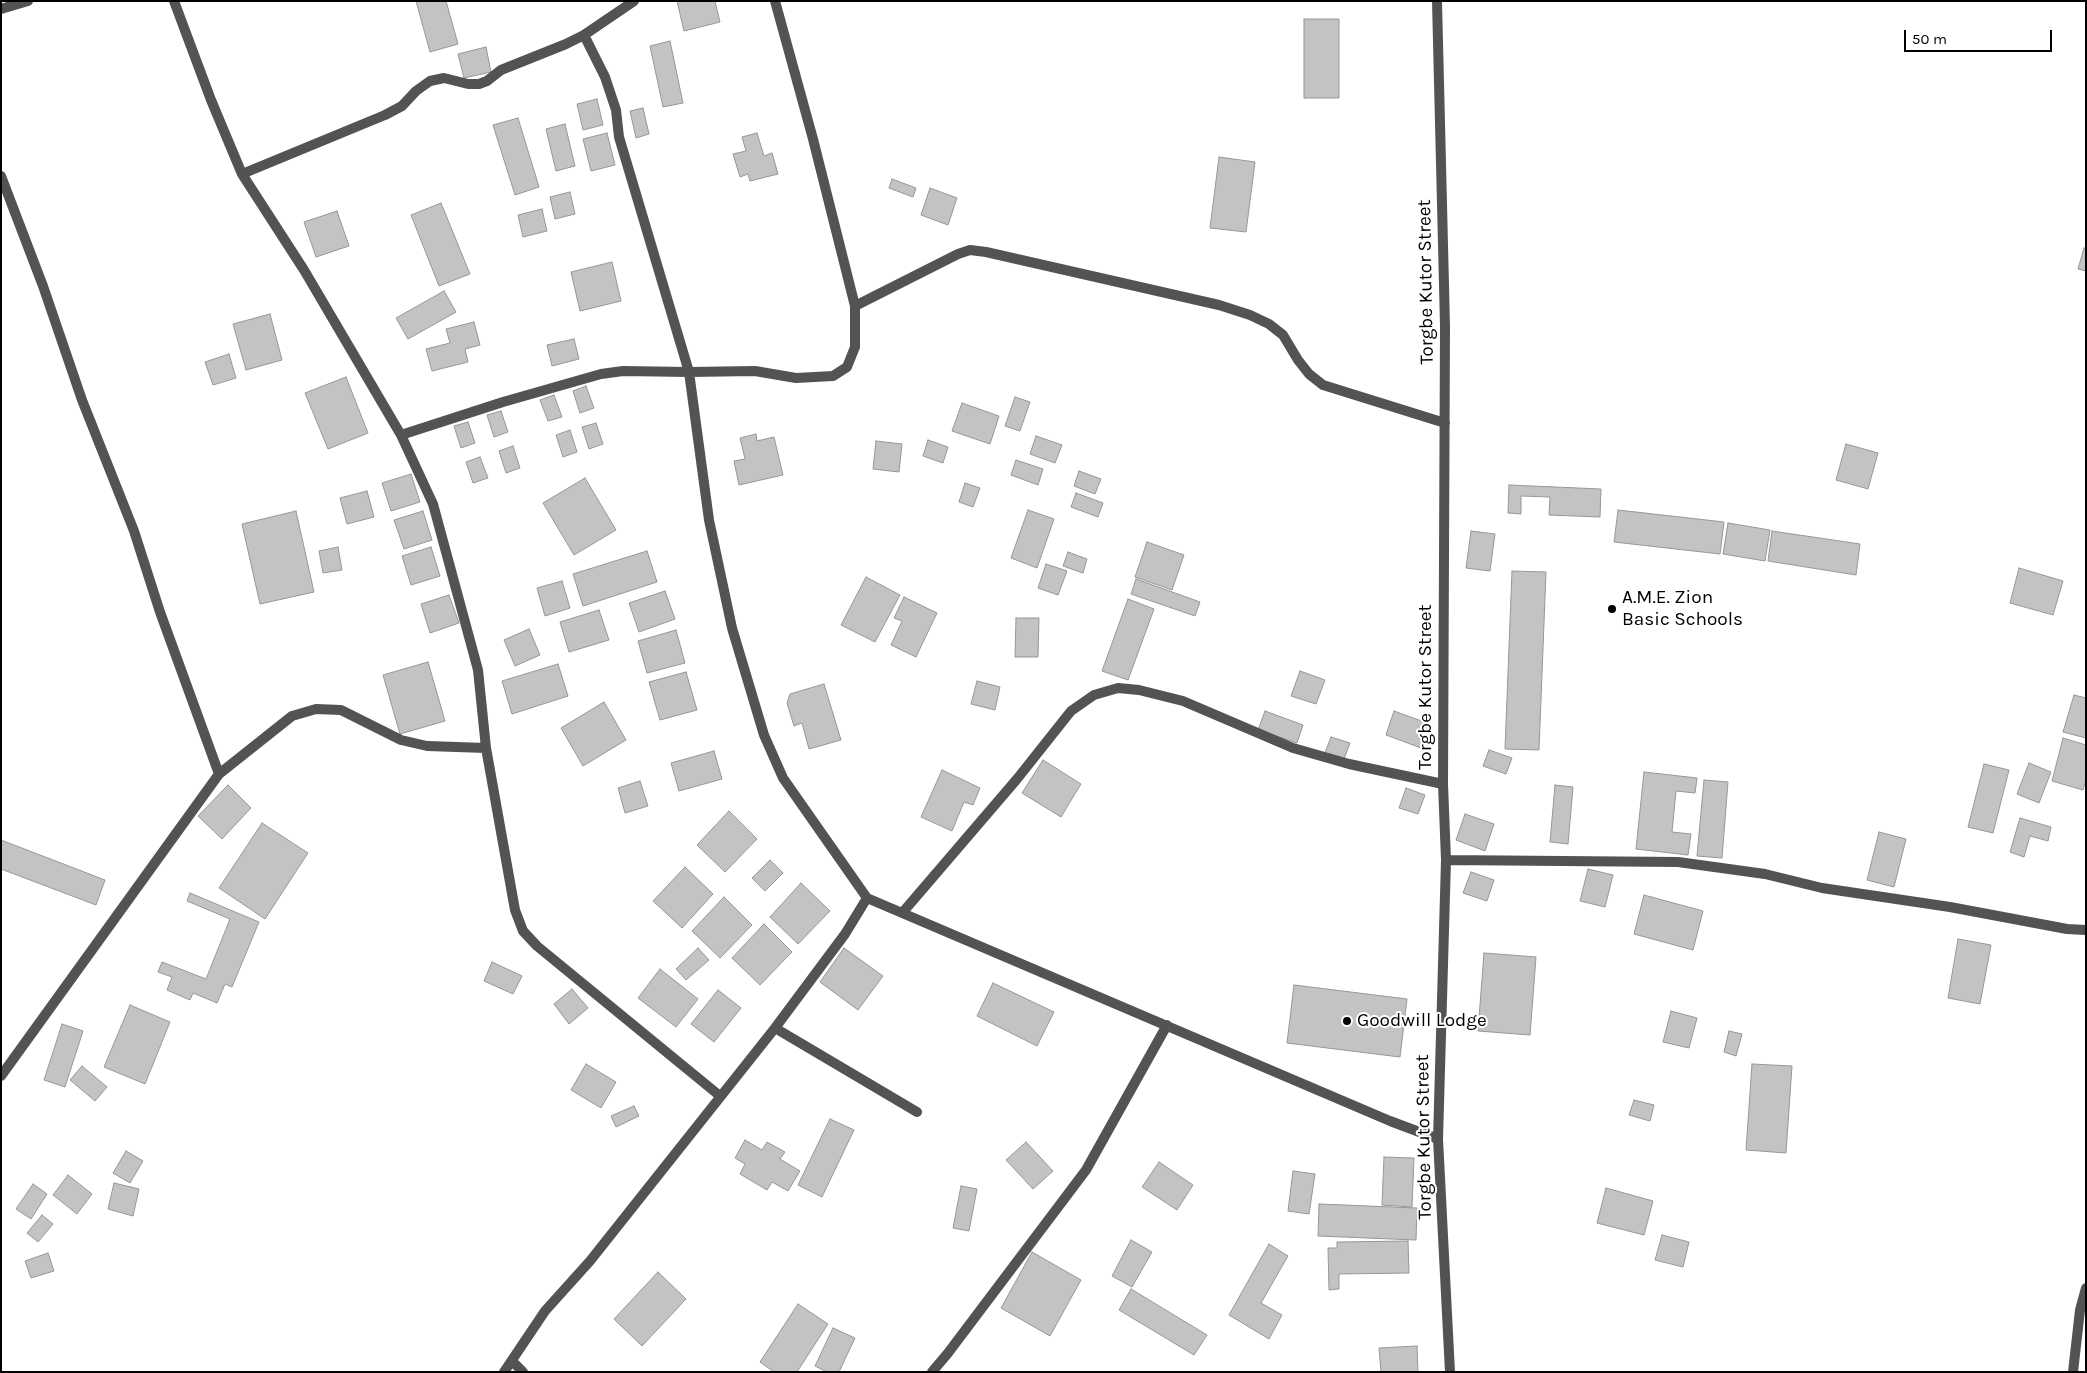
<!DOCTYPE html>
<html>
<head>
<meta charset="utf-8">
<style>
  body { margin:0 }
  #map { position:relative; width:2087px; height:1373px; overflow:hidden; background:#fff; font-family:Karla,sans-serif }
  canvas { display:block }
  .frame { position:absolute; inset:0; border:2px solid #000; pointer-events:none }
  .scale { position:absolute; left:1904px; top:30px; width:148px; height:22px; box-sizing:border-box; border:2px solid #000; border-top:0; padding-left:6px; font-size:15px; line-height:18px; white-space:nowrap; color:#000; -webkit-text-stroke:4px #fff; paint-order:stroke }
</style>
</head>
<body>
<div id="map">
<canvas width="2087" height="1373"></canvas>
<div class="frame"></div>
<div class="scale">50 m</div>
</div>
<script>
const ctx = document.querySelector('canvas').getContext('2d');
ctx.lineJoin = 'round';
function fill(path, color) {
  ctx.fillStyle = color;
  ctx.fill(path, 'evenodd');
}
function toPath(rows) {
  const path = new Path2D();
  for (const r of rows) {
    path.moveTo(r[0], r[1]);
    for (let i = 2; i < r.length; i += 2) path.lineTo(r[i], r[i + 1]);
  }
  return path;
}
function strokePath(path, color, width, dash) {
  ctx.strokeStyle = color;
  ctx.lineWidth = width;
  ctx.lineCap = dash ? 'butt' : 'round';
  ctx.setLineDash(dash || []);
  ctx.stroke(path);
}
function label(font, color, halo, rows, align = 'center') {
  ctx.font = font + ' Karla,sans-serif';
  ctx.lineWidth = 4;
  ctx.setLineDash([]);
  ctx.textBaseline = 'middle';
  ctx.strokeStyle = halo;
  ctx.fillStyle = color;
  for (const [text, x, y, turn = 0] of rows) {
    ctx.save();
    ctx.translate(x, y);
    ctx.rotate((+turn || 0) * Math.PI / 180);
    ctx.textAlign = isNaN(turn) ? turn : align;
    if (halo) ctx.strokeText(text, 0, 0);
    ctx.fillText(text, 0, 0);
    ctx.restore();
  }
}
const building = toPath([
  [416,1,446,1,458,44,430,52,416,1],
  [677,1,715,1,720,22,684,31,677,1],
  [1304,19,1339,19,1339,98,1304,98,1304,19],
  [670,41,683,103,663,107,650,46,670,41],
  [486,47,491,72,464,78,458,54,486,47],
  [597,99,603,125,583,130,577,104,597,99],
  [643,108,649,134,636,138,630,111,643,108],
  [518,118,539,187,515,195,493,125,518,118],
  [565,124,575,166,556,171,546,129,565,124],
  [607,133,615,165,591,171,583,139,607,133],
  [757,133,764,156,772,153,778,174,750,181,748,174,740,177,733,154,746,151,742,137,757,133],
  [1219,157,1255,162,1246,232,1210,228,1219,157],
  [892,179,916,188,913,197,889,188,892,179],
  [930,188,957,198,948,225,921,215,930,188],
  [570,192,575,214,555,219,550,197,570,192],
  [441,203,470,274,439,286,411,215,441,203],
  [542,209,547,231,523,237,518,215,542,209],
  [337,211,349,246,316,257,304,222,337,211],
  [2084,248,2086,248,2086,271,2078,269,2084,248],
  [612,262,621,301,580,311,571,272,612,262],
  [444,291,456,312,408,339,396,318,444,291],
  [270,314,282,360,246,370,233,324,270,314],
  [474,322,480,345,465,349,468,362,432,371,426,349,450,343,446,329,474,322],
  [574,339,579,359,552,366,547,345,574,339],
  [229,354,236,378,213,385,205,362,229,354],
  [346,377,368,433,328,449,305,393,346,377],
  [586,386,594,408,580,413,573,391,586,386],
  [554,395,562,417,548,421,540,400,554,395],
  [1015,397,1030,402,1020,431,1005,426,1015,397],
  [962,403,999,416,990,444,952,431,962,403],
  [501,411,508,432,494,437,487,415,501,411],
  [468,422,475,443,461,448,454,426,468,422],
  [596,423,603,444,589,449,582,427,596,423],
  [570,430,577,452,563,457,556,435,570,430],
  [756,434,757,441,774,437,783,475,739,485,734,461,745,459,740,438,756,434],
  [1036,436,1062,445,1055,463,1030,454,1036,436],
  [928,440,948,447,943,463,923,456,928,440],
  [876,441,902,444,899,472,873,469,876,441],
  [1846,444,1878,453,1868,489,1836,480,1846,444],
  [513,446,520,468,506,473,499,451,513,446],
  [480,457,488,478,473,483,466,462,480,457],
  [1016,460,1043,469,1038,485,1011,475,1016,460],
  [1079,471,1101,479,1095,494,1074,486,1079,471],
  [411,474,420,502,391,511,382,483,411,474],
  [585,478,616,530,574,555,543,503,585,478],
  [965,483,980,488,973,507,959,502,965,483],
  [1509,485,1601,489,1600,517,1549,515,1550,497,1521,496,1521,514,1508,513,1509,485],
  [367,491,374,517,347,524,340,498,367,491],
  [1076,493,1103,503,1098,517,1071,507,1076,493],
  [1028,510,1054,519,1037,568,1011,558,1028,510],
  [1618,510,1724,522,1720,554,1614,542,1618,510],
  [296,511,314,592,260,604,242,524,296,511],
  [423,511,432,540,404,549,394,520,423,511],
  [1728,523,1770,530,1765,561,1723,554,1728,523],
  [1471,531,1495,534,1490,571,1466,568,1471,531],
  [1772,531,1860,544,1856,575,1768,561,1772,531],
  [1147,542,1184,555,1172,590,1135,577,1147,542],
  [338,547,342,570,323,573,319,551,338,547],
  [431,547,440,576,411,585,402,556,431,547],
  [647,551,657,582,583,606,573,574,647,551],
  [1068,552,1087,559,1083,573,1063,566,1068,552],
  [1046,564,1067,571,1058,595,1038,588,1046,564],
  [2019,568,2063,581,2053,615,2010,603,2019,568],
  [1512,571,1546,572,1539,750,1505,749,1512,571],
  [866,577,900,595,875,642,841,625,866,577],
  [1136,579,1200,602,1195,616,1131,594,1136,579],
  [562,581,570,608,545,616,537,588,562,581],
  [665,591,675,619,639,632,629,603,665,591],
  [449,595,459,623,430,633,421,604,449,595],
  [904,597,937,613,916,657,891,645,902,621,894,618,904,597],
  [1128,599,1154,609,1128,680,1102,671,1128,599],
  [599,610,609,640,569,652,560,622,599,610],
  [1016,618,1039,618,1038,657,1015,657,1016,618],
  [529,629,540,655,515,666,504,640,529,629],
  [676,630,685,663,647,673,638,641,676,630],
  [428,662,445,721,400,734,383,675,428,662],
  [558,664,568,696,512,714,502,681,558,664],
  [1300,671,1325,680,1316,704,1291,696,1300,671],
  [686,672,697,710,660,720,649,682,686,672],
  [977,681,1000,687,995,710,971,704,977,681],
  [824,684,841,740,809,749,802,723,794,726,787,703,790,694,824,684],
  [2074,695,2086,698,2086,738,2063,732,2074,695],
  [604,702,626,740,583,766,561,728,604,702],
  [1265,711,1303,725,1297,743,1258,730,1265,711],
  [1394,711,1430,724,1421,748,1386,735,1394,711],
  [1331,737,1350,743,1344,759,1325,753,1331,737],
  [2063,738,2086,745,2086,780,2083,790,2052,781,2063,738],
  [1489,750,1512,758,1506,774,1483,766,1489,750],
  [714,751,722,779,679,791,671,763,714,751],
  [1043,760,1081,784,1061,817,1022,793,1043,760],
  [2029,763,2051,772,2039,803,2017,794,2029,763],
  [1984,764,2009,770,1993,833,1968,827,1984,764],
  [942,770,980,788,973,805,964,802,952,831,921,817,942,770],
  [1644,772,1697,778,1695,793,1676,791,1672,832,1691,834,1688,855,1636,849,1644,772],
  [1704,780,1728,782,1722,858,1697,856,1704,780],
  [640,781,648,806,625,813,618,788,640,781],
  [228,785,251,808,222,839,198,816,228,785],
  [1555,785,1573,787,1568,844,1550,842,1555,785],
  [1406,788,1425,795,1418,814,1399,808,1406,788],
  [729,811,757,839,725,872,697,845,729,811],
  [1465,814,1494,824,1485,851,1456,840,1465,814],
  [2020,818,2051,827,2048,841,2030,836,2024,857,2010,852,2020,818],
  [262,823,308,853,265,919,219,888,262,823],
  [1879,832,1906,839,1894,887,1867,880,1879,832],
  [1,840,105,880,96,905,1,869,1,840],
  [770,860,783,873,765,891,752,878,770,860],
  [685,867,713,894,682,928,653,901,685,867],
  [1588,869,1613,875,1605,907,1580,901,1588,869],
  [1471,872,1494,880,1487,901,1463,893,1471,872],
  [801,883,830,911,798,944,770,917,801,883],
  [190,893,259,922,232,987,225,984,217,1003,193,993,190,1000,167,990,172,977,158,972,162,962,206,979,230,919,187,901,190,893],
  [1644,895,1703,911,1693,950,1634,934,1644,895],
  [724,897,752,925,720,958,692,931,724,897],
  [764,924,792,952,760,985,732,958,764,924],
  [1958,939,1991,945,1980,1004,1948,998,1958,939],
  [698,948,709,960,686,980,676,969,698,948],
  [844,948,883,976,858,1010,820,982,844,948],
  [1484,953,1536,957,1530,1035,1478,1031,1484,953],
  [492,962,522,976,513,994,484,981,492,962],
  [660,969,698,999,676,1027,638,998,660,969],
  [993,983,1054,1012,1037,1046,977,1016,993,983],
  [1294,985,1407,999,1400,1057,1287,1043,1294,985],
  [572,989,588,1008,569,1024,554,1004,572,989],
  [718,990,741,1008,714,1042,691,1024,718,990],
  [130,1005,170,1022,145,1084,104,1067,130,1005],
  [1671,1011,1697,1018,1689,1048,1663,1042,1671,1011],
  [62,1024,83,1031,65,1087,44,1080,62,1024],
  [1729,1031,1742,1034,1736,1056,1724,1052,1729,1031],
  [586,1064,616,1082,601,1108,571,1090,586,1064],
  [1752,1064,1792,1066,1786,1153,1746,1150,1752,1064],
  [82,1066,107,1087,95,1101,70,1080,82,1066],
  [1634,1100,1654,1105,1650,1121,1629,1115,1634,1100],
  [634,1106,639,1116,616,1127,611,1116,634,1106],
  [830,1119,854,1130,822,1197,798,1185,830,1119],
  [745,1140,762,1150,767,1142,785,1152,780,1159,800,1171,788,1191,772,1182,767,1190,740,1174,745,1164,735,1158,745,1140],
  [1026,1142,1053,1171,1033,1189,1006,1160,1026,1142],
  [126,1151,143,1161,130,1183,113,1173,126,1151],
  [1384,1157,1414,1158,1412,1207,1382,1205,1384,1157],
  [1159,1162,1193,1185,1177,1210,1142,1187,1159,1162],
  [1293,1171,1315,1174,1309,1214,1288,1211,1293,1171],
  [68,1175,92,1194,77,1214,53,1195,68,1175],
  [114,1183,139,1189,133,1216,108,1209,114,1183],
  [33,1184,47,1194,31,1219,16,1209,33,1184],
  [961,1186,977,1189,969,1231,953,1228,961,1186],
  [1606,1188,1653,1201,1644,1235,1597,1223,1606,1188],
  [1319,1204,1417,1208,1416,1240,1318,1236,1319,1204],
  [42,1215,53,1224,38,1242,27,1233,42,1215],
  [1662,1235,1689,1242,1683,1267,1655,1260,1662,1235],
  [1131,1240,1152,1252,1132,1287,1112,1276,1131,1240],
  [1408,1241,1409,1273,1339,1274,1339,1289,1329,1290,1328,1248,1337,1248,1337,1242,1408,1241],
  [1269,1244,1288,1256,1261,1303,1282,1315,1269,1339,1229,1315,1269,1244],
  [1032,1252,1081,1280,1050,1336,1001,1308,1032,1252],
  [48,1253,54,1271,31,1278,25,1261,48,1253],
  [658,1272,686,1299,642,1346,614,1319,658,1272],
  [1131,1289,1207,1335,1194,1355,1119,1310,1131,1289],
  [798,1304,828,1324,797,1372,774,1372,760,1362,798,1304],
  [833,1328,855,1338,839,1372,827,1372,815,1366,833,1328],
  [1417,1346,1418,1372,1381,1372,1379,1348,1417,1346]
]);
const minor = toPath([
  [174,1,211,100,242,174,304,270,401,435],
  [775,1,813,139,855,306,855,347,847,367,833,376,796,378,755,371,689,372,709,520,732,628,764,735,783,778,867,898],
  [1437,1,1445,326,1443,784,1446,860,1438,1139,1450,1372],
  [1,9,28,1],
  [584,35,605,77,616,110,619,137,689,372,623,371,601,374,503,402,401,435,433,504,478,670,486,748,515,910,523,931,537,946,720,1096],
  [242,174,385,115,402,106,416,91,430,81,444,78,468,84,479,84,487,81,501,70,566,44,584,35,634,1],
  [1,176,43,286,82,400,134,531,160,612,219,774,292,716,316,709,341,710,401,740,427,746,486,748],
  [855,306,958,254,970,250,986,252,1219,305,1250,315,1269,324,1283,335,1298,360,1309,374,1323,385,1445,423],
  [1446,860,1678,862,1765,874,1822,888,1950,907,2067,929,2086,930],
  [903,912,1017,779,1071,711,1094,695,1118,688,1139,690,1183,701,1293,748,1349,764,1443,784],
  [775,1028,917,1112],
  [1,1076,219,774],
  [512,1361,523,1372],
  [504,1372,545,1311,590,1261,775,1028,845,934,867,898,1390,1121,1438,1139],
  [932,1372,948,1353,1086,1170,1167,1025],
  [2073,1372,2080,1310,2086,1288]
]);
const markers = [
  [1612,609,5,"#000"],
  [1347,1021,5,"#000"]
];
const streetNames = [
  ["Torgbe Kutor Street",1426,282,-91],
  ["Torgbe Kutor Street",1426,687,-90],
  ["Torgbe Kutor Street",1424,1137,-91]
];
const poiNames = [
  ["A.M.E. Zion",1622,598],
  ["Basic Schools",1622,620],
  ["Goodwill Lodge",1357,1021]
];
fill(building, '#c3c3c3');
strokePath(building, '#979797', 1);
strokePath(minor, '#535353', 10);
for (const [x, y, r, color] of markers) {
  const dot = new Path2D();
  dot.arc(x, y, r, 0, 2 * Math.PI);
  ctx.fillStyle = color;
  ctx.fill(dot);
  strokePath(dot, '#fff', 2);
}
label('19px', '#000', '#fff', streetNames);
label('19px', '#000', '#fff', poiNames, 'left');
</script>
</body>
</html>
